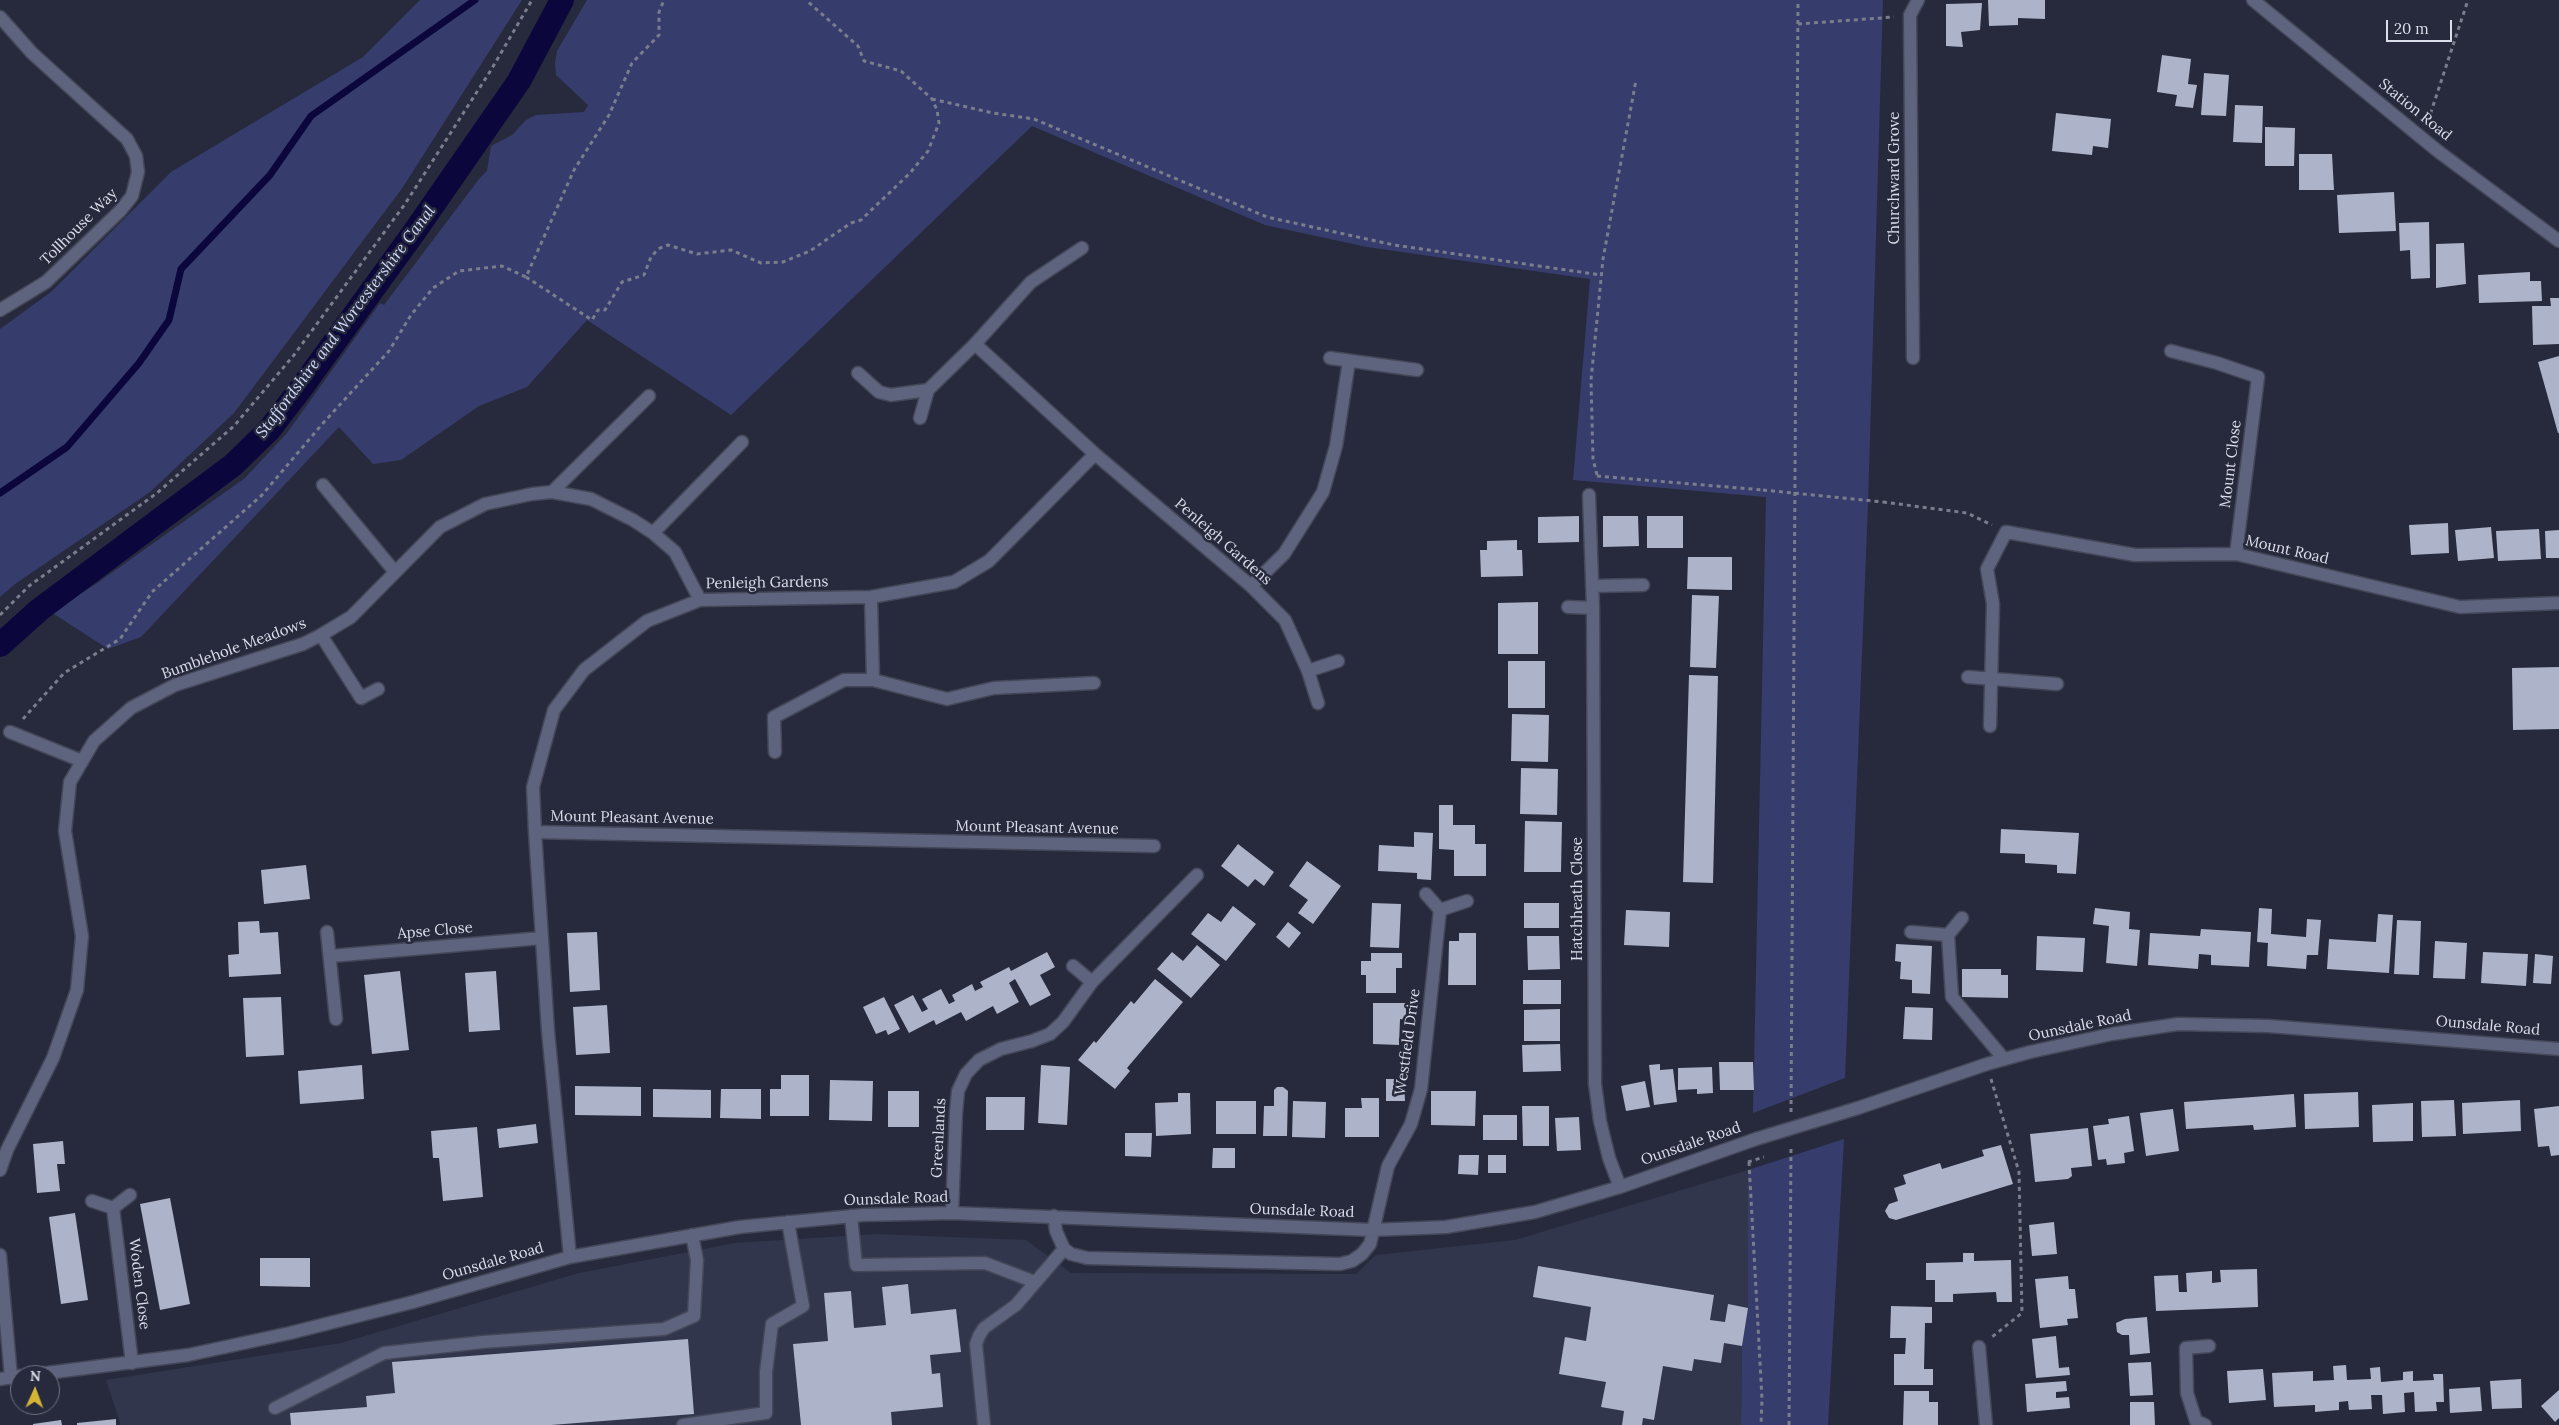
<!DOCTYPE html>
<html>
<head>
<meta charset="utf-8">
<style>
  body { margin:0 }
  #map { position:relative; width:2559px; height:1425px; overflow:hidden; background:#272a3c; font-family:Lora,serif }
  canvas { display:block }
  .north { position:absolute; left:10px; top:1365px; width:50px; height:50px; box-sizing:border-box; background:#272a3c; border:1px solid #6f7282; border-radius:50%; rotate:2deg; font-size:14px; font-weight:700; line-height:20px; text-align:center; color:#dbdeea }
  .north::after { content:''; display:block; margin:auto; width:18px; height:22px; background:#d4b535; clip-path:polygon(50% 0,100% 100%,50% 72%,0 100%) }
  .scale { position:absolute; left:2386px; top:20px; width:66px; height:22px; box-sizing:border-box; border:2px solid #dbdeea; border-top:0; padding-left:6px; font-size:15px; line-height:18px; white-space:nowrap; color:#dbdeea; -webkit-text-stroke:4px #272a3c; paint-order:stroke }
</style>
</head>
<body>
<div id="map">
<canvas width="2559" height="1425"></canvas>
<div class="north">N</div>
<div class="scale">20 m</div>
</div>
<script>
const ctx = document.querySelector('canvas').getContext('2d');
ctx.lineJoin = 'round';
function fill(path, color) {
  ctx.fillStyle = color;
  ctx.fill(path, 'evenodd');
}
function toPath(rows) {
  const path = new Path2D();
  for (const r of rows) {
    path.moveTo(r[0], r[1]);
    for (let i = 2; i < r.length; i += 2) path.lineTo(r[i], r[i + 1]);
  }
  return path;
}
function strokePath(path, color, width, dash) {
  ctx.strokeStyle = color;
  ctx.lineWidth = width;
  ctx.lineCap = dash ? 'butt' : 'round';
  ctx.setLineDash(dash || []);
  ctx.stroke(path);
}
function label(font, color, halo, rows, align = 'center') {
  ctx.font = font + ' Lora,serif';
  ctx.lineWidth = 5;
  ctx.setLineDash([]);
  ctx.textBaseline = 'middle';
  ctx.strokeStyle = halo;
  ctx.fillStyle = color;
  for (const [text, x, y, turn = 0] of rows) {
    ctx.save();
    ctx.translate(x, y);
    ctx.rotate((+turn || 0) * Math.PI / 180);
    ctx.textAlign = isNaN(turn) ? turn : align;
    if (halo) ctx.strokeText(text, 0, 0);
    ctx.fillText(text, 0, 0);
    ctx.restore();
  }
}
const built = toPath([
  [1748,1170,1748,1308,1742,1346,1741,1425,121,1425,106,1380,341,1343,579,1273,735,1243,877,1234,1026,1240,1071,1273,1356,1274,1376,1255,1515,1240]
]);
const green = toPath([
  [420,0,522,0,403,187,234,413,150,492,15,584,0,597,0,329,51,292,171,172,363,57],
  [587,0,1883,0,1868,504,1845,1078,1753,1113,1766,497,1573,480,1590,279,1367,247,1265,225,1032,126,731,415,587,320,527,387,479,406,401,460,373,464,339,427,141,637,108,649,51,612,96,584,245,478,287,433,380,303,384,305,479,179,487,171,491,146,512,135,526,120,536,115,584,112,588,105,556,75,555,63,557,51],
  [1844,1139,1828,1425,1741,1425,1742,1346,1748,1307,1748,1170]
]);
const stream = toPath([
  [0,493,67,447,139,363,169,320,181,269,270,175,311,116,475,0]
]);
const canal = toPath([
  [0,645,39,610,233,465,269,430,302,387,415,231,519,81,562,0]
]);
const building = toPath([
  [1988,0,2045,0,2045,19,2018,18,2018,25,1989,26],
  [1982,3,1980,30,1961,32,1963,47,1946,46,1946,4],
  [2162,55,2191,59,2188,84,2197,85,2193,108,2175,106,2177,95,2157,92],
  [2204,73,2229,75,2226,116,2201,115],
  [2235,105,2263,106,2262,143,2233,142],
  [2056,113,2111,119,2108,148,2093,146,2092,155,2052,151],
  [2265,127,2295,128,2294,166,2265,166],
  [2299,154,2332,154,2334,190,2299,190],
  [2394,192,2396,231,2339,233,2337,195],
  [2429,222,2430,278,2411,279,2410,250,2400,251,2399,223],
  [2464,243,2466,284,2436,288,2436,244],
  [2530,272,2530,281,2541,281,2542,301,2479,303,2478,275],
  [2550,298,2559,298,2559,344,2533,345,2532,306,2551,306],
  [2559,356,2559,433,2558,433,2538,362],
  [1579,516,1579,542,1538,543,1538,517],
  [1603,516,1638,516,1639,546,1603,547],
  [1647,516,1683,516,1683,548,1647,548],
  [2448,523,2449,553,2411,555,2409,525],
  [2491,527,2494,558,2458,561,2455,530],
  [2539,529,2541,559,2498,561,2496,531],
  [2559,530,2559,558,2546,558,2545,531],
  [1517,540,1517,550,1522,550,1523,576,1481,577,1480,550,1487,550,1487,541],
  [1688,557,1732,557,1732,590,1687,589],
  [1692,595,1719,596,1716,668,1690,667],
  [1538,602,1538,654,1498,654,1498,603],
  [1508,661,1545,661,1545,708,1508,708],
  [2559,667,2559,729,2513,730,2512,668],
  [1689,675,1718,676,1713,883,1683,882],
  [1512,714,1549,715,1548,762,1511,761],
  [1521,768,1558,769,1557,815,1520,814],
  [1439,805,1453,805,1453,825,1475,825,1475,844,1486,844,1486,876,1454,876,1454,850,1439,849],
  [1525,821,1562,822,1561,872,1524,872],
  [2001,829,2079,833,2076,874,2057,873,2057,865,2025,863,2025,854,2000,853],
  [1414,832,1433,833,1431,880,1417,879,1417,873,1378,871,1379,845,1414,847],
  [1238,844,1274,872,1264,886,1255,879,1248,887,1221,866],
  [1307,861,1341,886,1313,924,1298,913,1308,900,1289,886],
  [306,865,310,899,264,904,261,870],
  [1372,903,1401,904,1399,948,1370,947],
  [1524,903,1559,903,1559,928,1524,928],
  [1233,906,1256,924,1226,961,1191,934,1208,913,1221,922],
  [2095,908,2130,912,2129,929,2140,930,2137,966,2106,963,2109,926,2093,924],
  [2259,908,2272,909,2271,934,2306,937,2307,919,2321,920,2318,955,2307,955,2306,969,2267,966,2268,943,2257,942],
  [1626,910,1670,912,1669,947,1624,945],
  [2378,914,2393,915,2389,973,2327,969,2329,939,2376,942],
  [2397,920,2421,921,2419,975,2394,974],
  [259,921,260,933,278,932,281,974,229,977,228,955,239,954,238,922],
  [1288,922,1301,933,1289,948,1276,937],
  [2201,929,2251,932,2249,967,2211,965,2211,955,2199,954,2198,969,2148,965,2150,933,2200,936],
  [597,932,600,990,570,992,567,933],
  [1459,933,1476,933,1476,985,1448,985,1449,941,1459,941],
  [1527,936,1559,936,1560,969,1528,970],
  [2037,936,2085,938,2083,972,2036,970],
  [2435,941,2467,943,2465,979,2433,978],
  [1896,944,1932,946,1930,994,1912,993,1912,980,1900,979,1901,962,1895,961],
  [1197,945,1220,965,1191,998,1157,969,1172,952,1183,961],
  [1047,952,1055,967,1040,975,1051,995,1030,1006,1015,979,1009,983,1019,1002,997,1014,993,1006,966,1021,961,1012,936,1025,934,1020,909,1033,894,1005,913,995,922,1012,928,1009,922,999,941,989,949,1004,955,1001,952,995,972,984,975,991,983,987,980,982,1009,967,1011,971],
  [2483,952,2528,954,2526,986,2481,983],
  [1371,953,1402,953,1402,968,1396,968,1396,993,1366,993,1366,975,1361,975,1361,961,1371,961],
  [2535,954,2553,956,2551,984,2533,983],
  [1962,969,2001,969,2001,975,2008,975,2008,998,1962,997],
  [400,971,409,1050,372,1054,364,975],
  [496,971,500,1030,469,1032,465,973],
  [1155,979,1183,1002,1127,1068,1130,1071,1115,1089,1078,1060,1094,1041,1096,1043,1131,1001,1134,1004],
  [1523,980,1561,980,1561,1004,1523,1004],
  [281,997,284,1055,246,1057,243,998],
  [884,997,900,1029,888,1035,886,1030,876,1034,863,1007],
  [1373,1003,1406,1003,1406,1020,1400,1019,1399,1045,1373,1044],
  [607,1005,610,1053,576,1055,573,1007],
  [1905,1007,1933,1008,1932,1040,1903,1039],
  [1560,1009,1560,1041,1524,1041,1524,1010],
  [1560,1044,1561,1071,1523,1072,1522,1045],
  [1719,1062,1753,1062,1754,1090,1720,1090],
  [1660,1064,1660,1070,1673,1069,1677,1102,1654,1105,1649,1065],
  [362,1065,364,1099,300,1104,298,1071],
  [1041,1065,1070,1067,1067,1125,1038,1123],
  [1712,1067,1713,1093,1697,1094,1697,1089,1678,1090,1678,1068],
  [781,1075,809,1075,809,1116,770,1116,770,1089,781,1089],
  [1386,1079,1404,1079,1405,1101,1386,1101],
  [830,1080,873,1081,872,1121,829,1120],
  [1645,1081,1650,1107,1626,1111,1621,1086],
  [575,1086,641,1087,641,1116,575,1115],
  [1277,1087,1283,1087,1288,1091,1287,1136,1263,1136,1264,1106,1274,1106,1274,1090],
  [653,1089,711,1090,711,1118,653,1117],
  [721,1089,761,1089,761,1119,720,1118],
  [888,1091,919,1091,919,1127,888,1127],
  [1431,1091,1476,1091,1475,1126,1431,1125],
  [2358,1092,2359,1127,2305,1129,2304,1094],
  [1178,1093,1190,1093,1191,1134,1156,1136,1155,1103,1178,1102],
  [2294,1094,2296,1127,2254,1130,2253,1125,2186,1129,2184,1102],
  [986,1097,1025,1097,1024,1130,986,1130],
  [1361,1098,1379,1098,1379,1137,1345,1137,1345,1108,1362,1108],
  [2454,1100,2456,1136,2422,1137,2421,1101],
  [2520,1100,2521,1131,2463,1134,2462,1103],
  [1216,1101,1256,1101,1256,1134,1216,1134],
  [1293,1101,1326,1102,1325,1138,1292,1137],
  [2413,1103,2413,1141,2373,1142,2372,1105],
  [1522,1106,1549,1106,1549,1146,1523,1146],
  [2559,1106,2559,1155,2551,1156,2549,1146,2538,1147,2534,1109],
  [2173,1109,2179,1151,2146,1156,2140,1113],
  [1483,1115,1517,1115,1517,1140,1483,1140],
  [2129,1116,2134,1151,2124,1153,2125,1163,2107,1165,2106,1159,2098,1160,2093,1126,2109,1124,2108,1119],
  [1579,1117,1581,1150,1557,1151,1555,1118],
  [536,1124,538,1143,499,1148,497,1129],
  [477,1127,483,1197,443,1201,439,1158,433,1158,431,1131],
  [2088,1128,2092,1166,2071,1168,2072,1176,2068,1179,2035,1182,2030,1134],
  [1125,1133,1152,1133,1151,1157,1125,1156],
  [63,1141,65,1164,57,1164,60,1191,37,1193,33,1144],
  [2001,1145,2013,1184,1896,1220,1889,1218,1885,1211,1889,1204,1898,1201,1894,1188,1906,1184,1903,1175,1940,1163,1942,1169,1984,1156,1982,1150],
  [1213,1148,1235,1148,1235,1168,1212,1168],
  [1459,1155,1479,1155,1478,1175,1458,1174],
  [1488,1155,1506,1155,1506,1173,1488,1173],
  [170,1198,190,1304,160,1310,140,1204],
  [75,1213,88,1300,61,1304,49,1217],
  [2054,1222,2057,1254,2032,1256,2029,1225],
  [1963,1253,1974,1253,1974,1261,2011,1260,2012,1302,1997,1302,1996,1292,1953,1294,1953,1302,1935,1302,1935,1280,1926,1280,1926,1263,1963,1262],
  [260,1258,310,1258,310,1287,260,1286],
  [1538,1266,1714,1295,1710,1320,1725,1322,1728,1304,1748,1308,1742,1346,1724,1343,1721,1363,1694,1359,1692,1371,1663,1366,1654,1420,1643,1418,1642,1425,1622,1425,1624,1411,1601,1407,1606,1382,1559,1374,1565,1337,1586,1341,1591,1307,1533,1297],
  [2257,1269,2258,1307,2156,1311,2154,1276,2178,1275,2179,1292,2187,1292,2186,1273,2212,1271,2212,1283,2221,1282,2220,1270],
  [2068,1276,2069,1289,2075,1289,2078,1318,2067,1319,2068,1325,2040,1328,2035,1279],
  [908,1284,911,1314,956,1309,961,1352,930,1355,932,1374,940,1373,943,1407,891,1412,892,1425,801,1425,793,1344,828,1341,824,1293,851,1291,854,1328,886,1325,882,1287],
  [1891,1306,1932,1307,1932,1323,1925,1323,1924,1369,1933,1369,1933,1385,1894,1385,1894,1354,1905,1354,1906,1338,1890,1338],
  [2147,1317,2150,1353,2130,1355,2129,1335,2122,1335,2117,1332,2116,1323,2125,1319],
  [2056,1336,2059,1368,2069,1367,2070,1375,2036,1378,2032,1339],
  [688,1339,694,1414,551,1425,291,1425,290,1413,367,1407,366,1396,395,1393,392,1362],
  [2151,1362,2153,1395,2130,1396,2128,1363],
  [2346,1365,2347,1380,2371,1379,2370,1368,2380,1367,2381,1382,2403,1380,2403,1372,2413,1371,2413,1381,2434,1380,2433,1374,2443,1374,2444,1402,2436,1402,2437,1411,2415,1412,2414,1392,2404,1393,2405,1412,2383,1414,2382,1395,2371,1395,2372,1409,2349,1410,2348,1401,2339,1402,2339,1410,2315,1412,2315,1405,2274,1407,2272,1373,2313,1371,2313,1381,2334,1380,2333,1366],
  [2263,1369,2266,1400,2229,1403,2227,1371],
  [2521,1379,2522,1408,2492,1409,2490,1381],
  [2066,1381,2067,1391,2056,1392,2056,1398,2069,1397,2070,1408,2027,1412,2025,1384],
  [2480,1387,2482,1411,2450,1413,2449,1389],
  [2559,1390,2559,1418,2555,1422,2541,1406],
  [1904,1391,1929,1391,1929,1402,1938,1402,1938,1425,1903,1425],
  [2130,1402,2154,1402,2155,1425,2130,1425],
  [116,1419,116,1425,77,1425,77,1423],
  [61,1420,62,1425,33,1425,33,1424]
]);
const path = toPath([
  [1798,24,1894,17],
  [932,99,993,113,1034,119,1267,217,1394,245,1601,275],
  [2428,121,2468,0],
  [526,277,592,320,598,310,605,310,622,282,644,275,651,257,658,249,668,245,697,254,731,250,761,263,783,262,810,251,851,223,861,220,910,173,928,151,939,123,937,110,932,99,901,71,864,61,858,46,806,0],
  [1597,475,1593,459,1591,380,1603,259,1636,80],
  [1597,476,1763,490],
  [1883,502,1967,513,1992,525],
  [0,615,29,586,157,493,234,426,294,355,405,204,491,70,532,0],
  [23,719,64,673,120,639,152,592,262,495,324,422,389,351,411,315,433,288,459,271,502,266,526,277,574,170,609,115,632,63,659,35,659,12,664,0],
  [1991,1079,2019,1172,2022,1313,1992,1337],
  [1791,1112,1798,0],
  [1748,1162,1764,1157],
  [1749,1162,1762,1399,1761,1425],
  [1789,1425,1791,1146]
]);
const minor = toPath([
  [2253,0,2439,152,2559,241],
  [0,17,32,53,127,139,136,156,138,172,132,196,120,211,46,282,0,310],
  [975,344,1095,454,1251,586,1285,620,1308,671,1318,703],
  [2171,351,2217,363,2258,377,2236,554],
  [1330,358,1417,370],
  [1913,358,1910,15,1918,0],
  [858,373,879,392,891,395,928,390,975,344,1031,282,1082,248],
  [920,418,928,390],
  [323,485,395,572],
  [552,492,649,396],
  [1589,495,1593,608,1595,1084,1600,1121,1609,1158,1620,1187],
  [653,533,742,442],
  [1251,586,1284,554,1323,492,1336,446,1349,361],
  [1592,586,1643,585],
  [871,597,873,680],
  [1568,607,1593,608],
  [321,635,361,698,378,689],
  [1308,671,1338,661],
  [1968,677,2057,684],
  [1990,726,1993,604,1987,569,2006,532,2135,555,2236,554,2460,607,2559,603],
  [10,732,82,761],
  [775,752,774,717,844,680,873,680,947,699,994,688,1094,683],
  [535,832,533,787,554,710,584,670,647,621,700,600,871,597,954,582,989,561,1095,454],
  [1426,894,1440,910,1467,901],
  [327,932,336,1019],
  [1911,932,1948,935,1962,918],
  [1948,935,1952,997,2004,1059],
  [331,956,542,938],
  [1073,966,1092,982],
  [1858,1108,1987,1064,2030,1052,2112,1034,2178,1024,2268,1026,2559,1049],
  [0,1170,7,1150,53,1058,77,990,82,936,65,831,70,782,94,741,131,708,175,685,303,644,321,635,351,617,440,527,485,504,532,494,552,492,591,499,633,520,653,533,675,552,700,600],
  [92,1201,113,1208,130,1195],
  [113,1208,132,1363],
  [952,1213,956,1113,958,1091,966,1074,979,1060,1001,1049,1032,1041,1050,1034,1063,1022,1092,982,1197,875],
  [851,1216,856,1265,985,1263,1035,1282],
  [1054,1216,1056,1231,1064,1249,1071,1254,1087,1258,1340,1264,1352,1261,1362,1254,1370,1244,1388,1166,1411,1124,1421,1089,1440,910],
  [0,1255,11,1377],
  [570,1257,548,1031,535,832,1154,846],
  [1979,1347,1986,1425],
  [31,1375,188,1355,290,1333,413,1302,570,1257,740,1227,863,1215,952,1213,1372,1230,1446,1227,1535,1212,1620,1187,1756,1139],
  [0,1379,20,1376],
  [275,1408,384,1353,483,1342,664,1329,694,1316,697,1260,692,1235],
  [683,1425,766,1413,766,1372,772,1324,803,1306,788,1222],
  [984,1425,976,1344,979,1336,984,1328,1016,1305,1064,1249],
  [2205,1425,2196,1421,2187,1393,2186,1348,2209,1346]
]);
const pathBridge = toPath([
  [1763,490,1883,502]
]);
const minorBridge = toPath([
  [1756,1139,1858,1108]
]);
const streetNames = [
  ["Station Road",2415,110,39],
  ["Churchward Grove",1895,178,-90],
  ["Tollhouse Way",79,227,-45],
  ["Mount Close",2231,464,-83],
  ["Penleigh Gardens",1223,542,41],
  ["Mount Road",2287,550,13],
  ["Penleigh Gardens",767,583,-1],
  ["Bumblehole Meadows",234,649,-20],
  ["Mount Pleasant Avenue",632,818,1],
  ["Mount Pleasant Avenue",1037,828,1],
  ["Hatchheath Close",1578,899,-90],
  ["Apse Close",435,931,-5],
  ["Ounsdale Road",2080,1026,-12],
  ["Ounsdale Road",2488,1026,5],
  ["Westfield Drive",1408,1042,-82],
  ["Greenlands",939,1138,-87],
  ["Ounsdale Road",1691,1144,-19],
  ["Ounsdale Road",896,1199,-2],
  ["Ounsdale Road",1302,1211,2],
  ["Ounsdale Road",493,1262,-16],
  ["Woden Close",139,1284,83]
];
const waterNames = [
  ["Staffordshire and Worcestershire Canal",346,322,-53]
];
fill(built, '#31364d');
fill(green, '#363d6d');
strokePath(stream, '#0b073c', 7);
strokePath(canal, '#0b073c', 24);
fill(building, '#adb3c9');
strokePath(minor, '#444758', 15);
strokePath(path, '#7a7d8c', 3, [4, 4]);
strokePath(minor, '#5e647e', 12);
strokePath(minorBridge, '#444758', 15, []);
strokePath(pathBridge, '#7a7d8c', 3, [4, 4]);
strokePath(minorBridge, '#5e647e', 12);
label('15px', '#dbdeea', '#272a3c', streetNames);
label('italic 16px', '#d1dafe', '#272a3c', waterNames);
</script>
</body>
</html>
